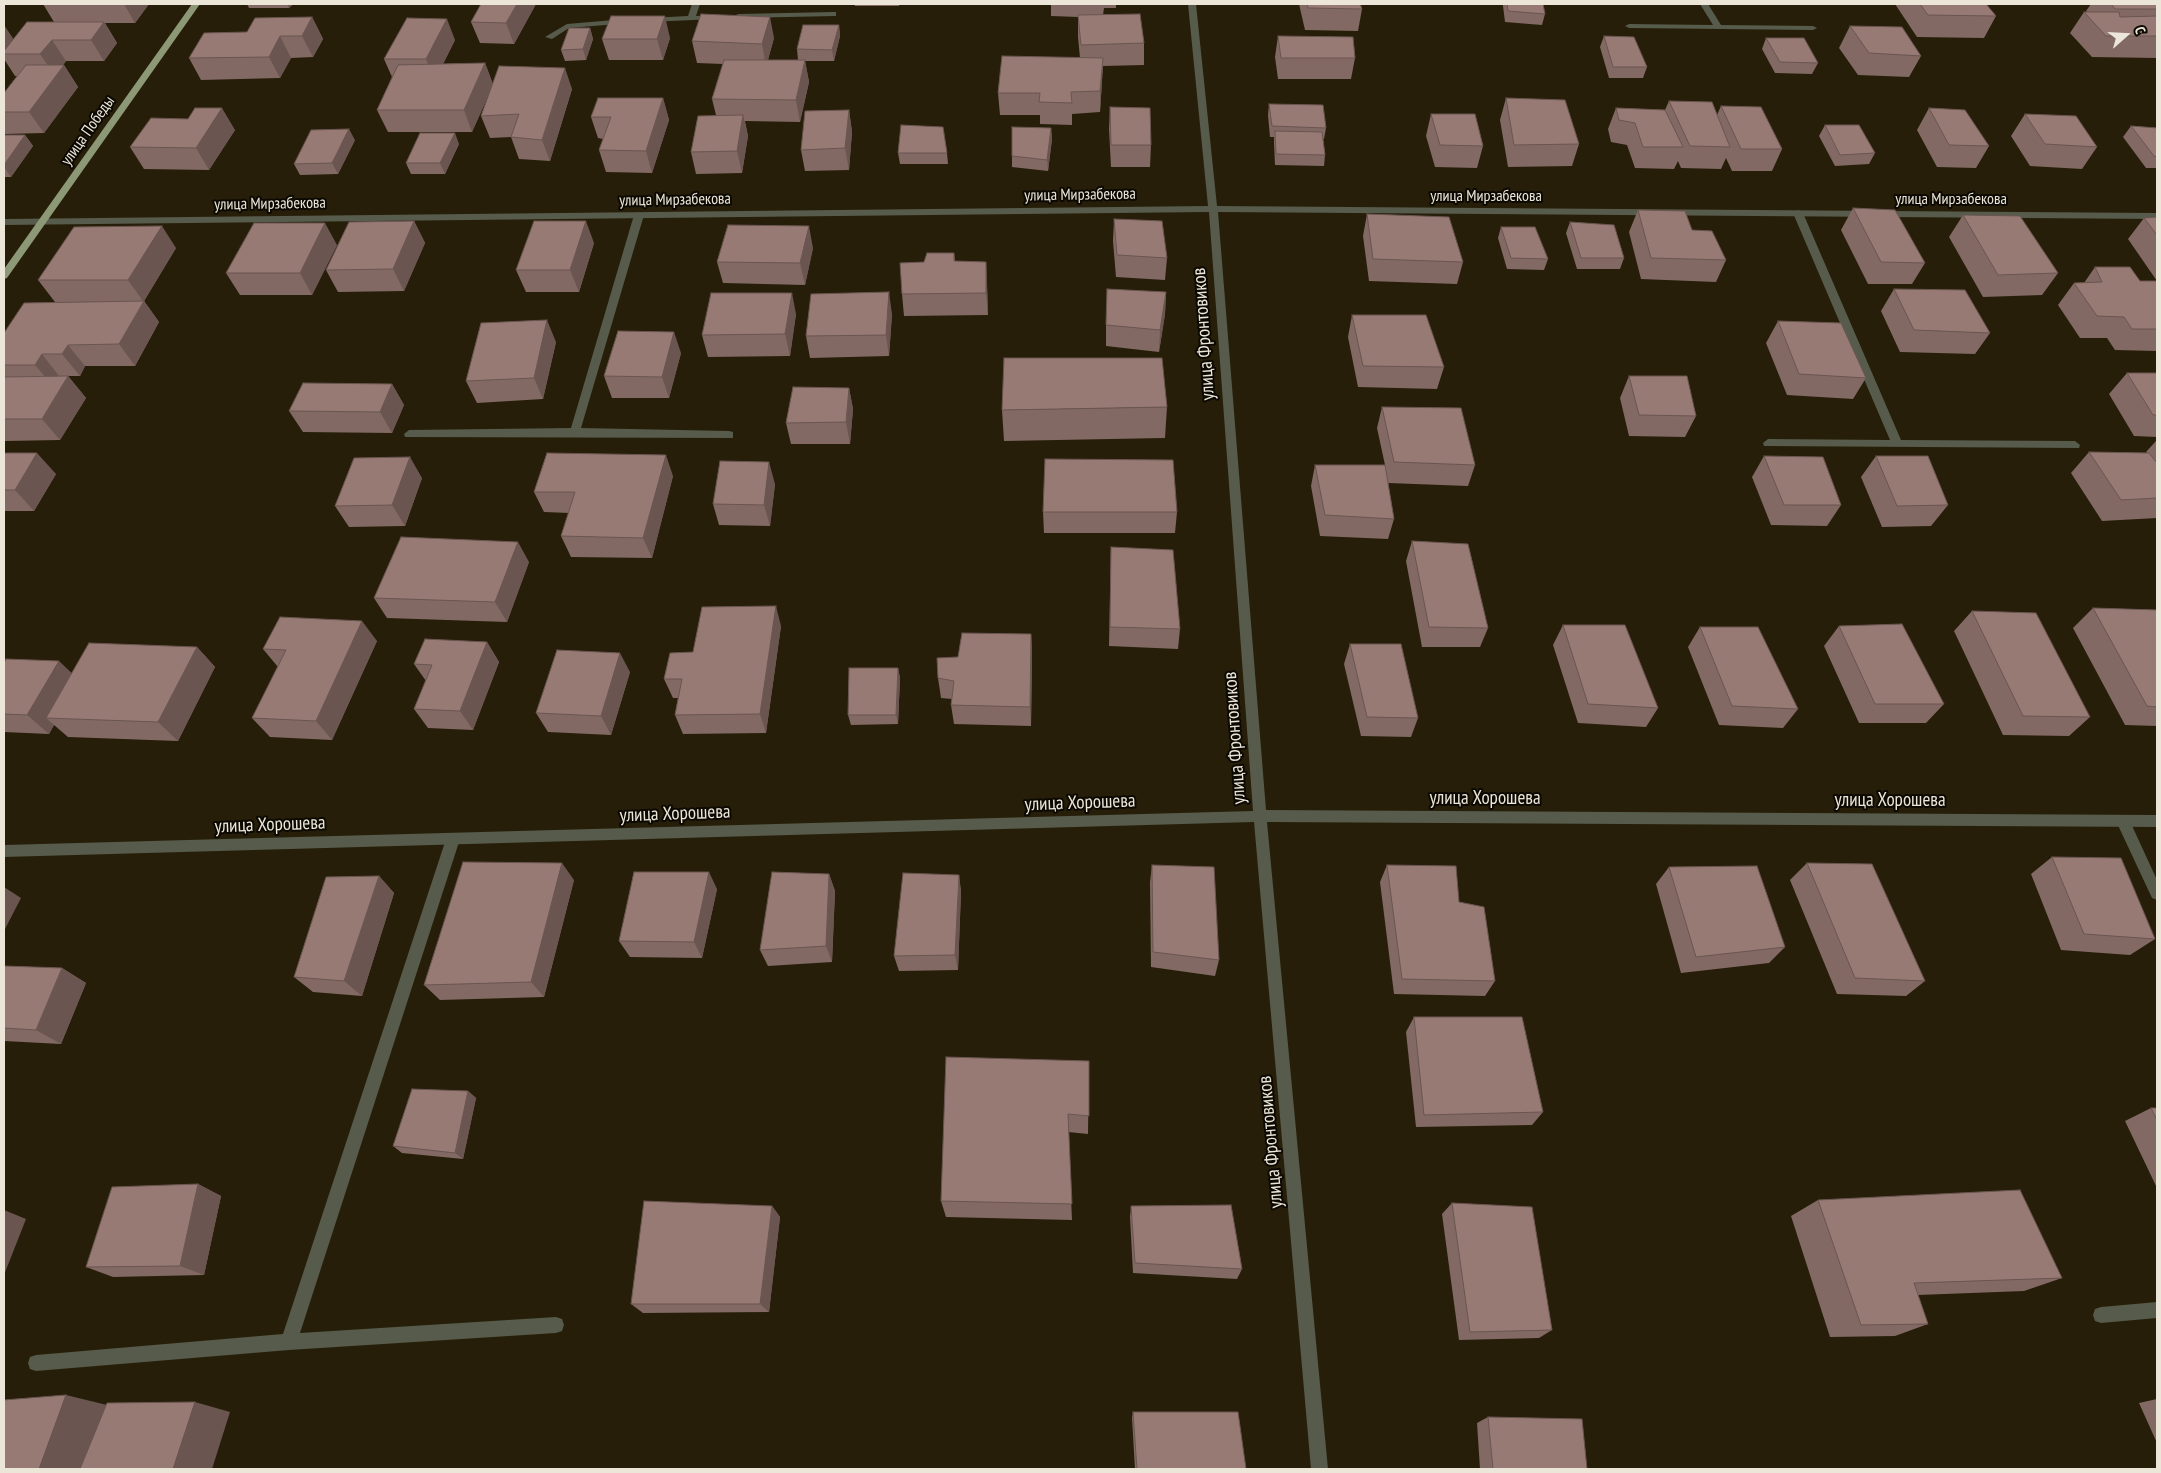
<!DOCTYPE html>
<html>
<head>
<meta charset="utf-8">
<style>
  body { margin:0 }
  #map { position:relative; width:2161px; height:1473px; overflow:hidden; background:#261e08; font-family:"PT Sans Narrow",sans-serif }
  canvas { display:block }
  .frame { position:absolute; inset:0; border:5px solid #ebe6d8; pointer-events:none }
  .north { position:absolute; left:2101px; top:10px; width:50px; height:50px; -webkit-text-stroke:4px #0c0802; paint-order:stroke; rotate:71deg; font-size:14px; font-weight:700; line-height:20px; text-align:center; color:#ebe6d8 }
  .north::after { content:''; display:block; margin:auto; width:18px; height:22px; background:#ebe6d8; clip-path:polygon(50% 0,100% 100%,50% 72%,0 100%) }
</style>
</head>
<body>
<div id="map">
<canvas width="2161" height="1473"></canvas>
<div class="frame"></div>
<div class="north">С</div>
</div>
<script>
const ctx = document.querySelector('canvas').getContext('2d');
ctx.lineJoin = 'round';
function toPath(rows) {
  const path = new Path2D();
  for (const r of rows) {
    path.moveTo(r[0], r[1]);
    for (let i = 2; i < r.length; i += 2) path.lineTo(r[i], r[i + 1]);
  }
  return path;
}
function fill(path, color) {
  ctx.fillStyle = color;
  ctx.fill(path, 'evenodd');
}
function strokePath(path, color, width, dash) {
  ctx.strokeStyle = color;
  ctx.lineWidth = width;
  ctx.lineCap = dash ? 'butt' : 'round';
  ctx.setLineDash(dash || []);
  ctx.stroke(path);
}
function label(font, color, halo, rows, align = 'center') {
  ctx.font = font + ' "PT Sans Narrow",sans-serif';
  ctx.lineWidth = 4;
  ctx.setLineDash([]);
  ctx.textBaseline = 'middle';
  ctx.strokeStyle = halo;
  ctx.fillStyle = color;
  for (const [text, x, y, turn = 0] of rows) {
    ctx.save();
    ctx.translate(x, y);
    ctx.rotate((+turn || 0) * Math.PI / 180);
    ctx.textAlign = isNaN(turn) ? turn : align;
    if (halo) ctx.strokeText(text, 0, 0);
    ctx.fillText(text, 0, 0);
    ctx.restore();
  }
}
const lane = toPath([
  [692,4,700,4,696,16,716,15,720,17,716,19,648,22,644,20,648,18,688,16,692,4],
  [1700,4,1708,4,1721,25,1813,26,1817,28,1813,30,1629,28,1625,26,1629,24,1713,25,1700,4],
  [833,12,836,12,836,16,738,18,734,16,738,14,833,12],
  [626,19,629,19,629,23,569,28,552,39,545,37,567,24,626,19],
  [1798,210,1803,213,1901,440,2075,441,2080,445,2079,448,1764,446,1763,443,1768,439,1890,440,1793,213,1798,210],
  [639,212,644,215,581,428,729,431,733,432,733,438,405,437,404,434,409,430,571,428,634,215,639,212],
  [2123,815,2128,817,2157,880,2157,900,2152,898,2116,821,2118,817,2123,815],
  [453,833,458,835,460,839,300,1333,556,1317,562,1319,564,1325,562,1331,556,1333,289,1350,36,1371,30,1369,28,1363,30,1357,36,1355,283,1334,446,839,448,835,453,833],
  [2157,1302,2157,1318,2101,1323,2095,1321,2093,1315,2095,1309,2101,1307,2157,1302]
]);
const street = toPath([
  [1188,4,1196,4,1217,206,2157,213,2157,219,1218,212,1266,810,2157,815,2157,827,1267,822,1328,1469,1311,1469,1254,822,4,857,4,845,1253,811,1209,212,4,225,4,219,1208,206,1188,4]
]);
const primary = toPath([
  [192,4,200,4,7,278,4,279,4,269,192,4]
]);
const wall = toPath([
  [43,4,149,4,135,23,105,23,117,43,104,61,66,61,63,65,64,65,78,87,44,133,5,134,4,132,4,93,17,76,15,76,4,59,4,25,13,39,54,22],
  [247,4,293,4,289,8,249,8],
  [481,4,536,4,514,44,480,43,471,22],
  [854,4,899,4,899,6,855,6],
  [1051,4,1116,4,1116,8,1104,8,1103,15,1144,43,1144,65,1103,66,1100,112,1072,114,1072,125,1040,124,1040,115,1000,115,998,93,1080,58,1078,37,1078,17,1051,16],
  [1299,4,1360,4,1362,9,1358,31,1305,30],
  [1503,4,1543,4,1545,14,1542,25,1505,22,1503,6],
  [1895,4,1986,4,1996,16,1984,38,1917,37],
  [2091,4,2157,4,2157,58,2092,57,2070,33,2084,12,2087,12,2086,11],
  [312,17,323,39,313,57,291,58,280,78,201,80,189,58,247,32],
  [839,25,840,36,834,61,805,61,809,82,800,122,745,121,748,136,742,173,696,174,691,152,716,115,712,99,723,64,697,63,692,41,774,38,768,60,798,60,797,49],
  [1850,26,1921,56,1909,77,1858,75,1839,48],
  [590,28,593,39,586,60,565,61,561,50],
  [1278,36,1355,58,1351,79,1278,79,1275,57],
  [1604,36,1647,67,1643,78,1609,78,1600,47],
  [670,38,663,60,609,60,602,39],
  [1766,38,1818,63,1812,74,1775,73,1762,49],
  [455,40,443,64,485,63,493,84,572,89,550,161,519,159,511,137,490,138,481,116,489,94,472,132,388,132,377,110,392,77,384,59],
  [663,98,669,120,652,173,606,172,599,150,603,139,598,138,591,117],
  [1506,98,1579,144,1572,166,1508,167,1500,120],
  [1669,101,1717,115,1721,106,1782,149,1772,171,1732,171,1726,158,1721,169,1681,168,1678,161,1674,169,1635,168,1627,145,1611,142,1608,129,1616,108,1665,110],
  [1269,104,1326,128,1324,139,1323,139,1325,155,1324,166,1275,165,1274,143,1274,137,1270,137,1268,115],
  [1110,107,1151,145,1150,167,1111,167,1109,129],
  [1929,108,1989,146,1976,168,1937,167,1917,130],
  [849,110,852,132,849,170,805,171,801,150],
  [1431,114,1483,146,1477,168,1435,167,1426,136],
  [2025,114,2097,147,2082,169,2030,166,2011,136],
  [188,119,235,130,209,170,144,169,130,147],
  [1825,125,1875,153,1869,164,1835,166,1819,136],
  [2131,126,2157,128,2157,168,2146,168,2123,137],
  [1051,128,1052,139,1048,171,1012,167,1012,156],
  [4,135,25,135,33,146,11,177,4,177],
  [355,140,338,174,300,175,294,164],
  [459,144,445,174,411,174,406,163],
  [898,153,947,153,948,164,900,164],
  [1853,208,1925,263,1912,284,1868,284,1841,230],
  [1638,210,1692,230,1726,260,1716,282,1641,279,1629,232],
  [1367,214,1463,262,1457,284,1369,281,1363,236],
  [1963,215,2058,273,2042,295,1983,297,1949,237],
  [2157,217,2157,281,2128,239,2144,218],
  [1114,219,1167,258,1165,280,1116,277,1113,241],
  [414,221,425,243,404,291,338,292,326,270],
  [1570,222,1624,258,1620,269,1577,269,1566,233],
  [1501,227,1548,259,1544,270,1507,269,1498,238],
  [594,243,579,292,526,292,516,270],
  [337,245,312,295,240,295,226,273],
  [176,248,144,301,159,322,135,366,85,366,80,376,59,376,68,376,86,398,60,440,4,441,4,333,55,302,38,280],
  [813,248,805,285,723,283,717,262],
  [954,253,955,261,986,262,987,284,988,315,904,316,902,294,924,262],
  [2095,267,2140,281,2157,281,2157,351,2115,350,2107,338,2080,338,2058,305,2074,283,2084,283],
  [1894,289,1990,333,1975,354,1900,352,1881,311],
  [1166,292,1165,314,1159,352,1106,346,1106,325],
  [796,314,790,356,708,357,702,335],
  [892,314,889,356,810,358,806,336],
  [1352,315,1444,367,1437,389,1358,387,1348,337],
  [1778,321,1866,378,1853,399,1787,395,1766,343],
  [556,342,543,399,477,403,466,381],
  [681,353,669,398,612,398,604,376],
  [2127,373,2157,373,2157,437,2134,436,2109,394],
  [1629,376,1696,416,1685,437,1629,436,1620,398],
  [392,384,404,405,392,433,303,432,289,411],
  [849,388,853,409,850,444,791,444,786,423],
  [1167,407,1165,438,1004,441,1002,410],
  [1382,407,1475,465,1468,486,1388,483,1394,519,1388,539,1320,536,1311,486,1315,465,1385,465,1377,428],
  [2156,441,2157,441,2157,518,2102,521,2071,473,2089,452,2147,453,2146,452],
  [4,453,56,474,34,511,4,511],
  [1764,456,1841,505,1827,526,1771,525,1752,477],
  [1876,456,1948,505,1931,526,1882,527,1861,477],
  [673,476,652,558,571,557,561,536,569,513,544,512,534,492],
  [422,478,405,526,349,527,335,506],
  [775,484,770,526,719,525,713,504],
  [1043,512,1177,512,1175,533,1044,533],
  [1412,541,1488,628,1480,647,1422,647,1406,561],
  [1111,547,1180,629,1178,649,1109,646],
  [529,562,507,622,387,618,374,598],
  [2093,608,2157,610,2157,726,2125,725,2073,628],
  [1972,611,2090,717,2069,736,2003,735,1954,631],
  [1563,625,1658,708,1646,727,1578,723,1553,645],
  [781,626,766,733,683,734,675,715,678,698,673,698,664,679,693,652],
  [1839,626,1944,704,1926,723,1859,723,1824,646],
  [1700,627,1798,709,1783,728,1719,725,1688,647],
  [1031,634,1032,653,1031,726,954,724,951,705,952,699,941,698,938,678,958,657],
  [377,641,332,740,270,737,252,718,278,667,263,649],
  [487,642,499,662,473,730,428,728,414,709,426,681,414,664],
  [1350,644,1418,718,1411,737,1361,736,1344,664],
  [197,647,215,667,178,741,68,737,54,725,49,734,4,732,4,663,72,673],
  [898,668,900,678,898,724,851,725,848,715],
  [630,672,611,735,548,732,536,713],
  [2052,857,2155,939,2130,955,2061,950,2031,874],
  [1807,863,1925,981,1906,996,1837,994,1790,880],
  [1152,865,1219,960,1215,976,1151,967,1150,882],
  [1387,865,1495,981,1485,996,1394,994,1380,882],
  [1669,867,1785,947,1769,963,1681,973,1656,884],
  [829,874,835,891,832,962,768,966,760,950],
  [959,875,961,892,958,970,899,971,894,956],
  [379,876,394,893,362,996,313,992,294,977],
  [574,880,544,997,440,1000,424,985],
  [717,889,702,958,630,957,619,941],
  [4,966,62,968,86,983,61,1044,4,1041],
  [1414,1017,1543,1112,1532,1125,1416,1127,1406,1032],
  [1089,1061,1088,1134,1068,1132,1072,1220,946,1217,941,1201],
  [468,1091,476,1098,463,1159,402,1153,393,1146],
  [2151,1108,2157,1108,2157,1188,2125,1121],
  [198,1184,221,1196,204,1275,113,1277,86,1267],
  [1818,1200,2062,1278,2024,1291,1918,1295,1928,1324,1895,1336,1830,1337,1791,1216],
  [1452,1203,1552,1330,1539,1338,1459,1340,1442,1214],
  [772,1206,780,1217,769,1312,643,1313,631,1304],
  [1131,1206,1242,1269,1237,1279,1133,1273,1130,1217],
  [2157,1399,2157,1443,2139,1403],
  [1133,1412,1246,1469,1135,1469,1132,1418],
  [1488,1417,1587,1469,1480,1469,1477,1423]
]);
const shadedWall = toPath([
  [124,4,149,4,135,23],
  [287,4,293,4,289,8],
  [517,4,536,4,514,44,506,23],
  [665,16,670,38,663,60,657,39],
  [312,17,323,39,313,57,302,36],
  [770,17,774,38,766,66,762,44],
  [447,19,455,40,435,80,426,59],
  [104,22,117,43,104,61,91,40],
  [4,25,14,40,4,53],
  [839,25,840,36,834,61,832,50],
  [590,28,593,39,586,60,583,49],
  [280,36,291,58,280,78,269,57],
  [52,40,66,61,55,76,40,54],
  [1103,58,1102,80,1100,112,1100,91],
  [805,60,809,82,800,122,796,100],
  [485,63,493,85,472,132,464,110],
  [64,65,78,87,44,133,29,112],
  [565,68,572,89,550,161,542,140],
  [663,98,669,120,652,173,646,151],
  [222,108,235,130,209,170,196,148],
  [849,110,852,132,849,170,845,148],
  [743,115,748,136,742,173,737,151],
  [1051,128,1052,139,1048,171,1047,160],
  [349,129,355,140,338,174,332,163],
  [455,133,459,144,445,174,440,163],
  [25,135,33,146,11,177,4,167,4,165],
  [414,221,425,243,404,291,393,269],
  [586,221,594,243,579,292,570,270],
  [325,223,337,245,312,295,300,273],
  [162,226,176,248,144,301,159,322,135,366,119,344,143,301,128,280],
  [809,226,813,248,805,285,800,263],
  [986,262,987,284,988,315,986,293],
  [889,292,892,314,889,356,886,335],
  [1166,292,1165,314,1159,352,1160,330],
  [792,293,796,314,790,356,785,334],
  [547,320,556,342,543,399,534,378],
  [674,332,681,353,669,398,662,377],
  [68,345,85,366,80,376,62,354],
  [42,354,59,376,53,386,35,365],
  [68,376,86,398,60,440,42,419],
  [392,384,404,405,392,433,380,412],
  [849,388,853,409,850,444,846,422],
  [37,453,56,474,34,511,15,490],
  [666,455,673,476,652,558,643,538],
  [410,457,422,478,405,526,392,505],
  [769,462,775,484,770,526,764,505],
  [518,542,529,562,507,622,495,602],
  [776,606,781,626,766,733,760,714],
  [362,621,377,641,332,740,316,721],
  [1031,634,1032,653,1031,726,1030,707],
  [487,642,499,662,473,730,460,711],
  [197,647,215,667,178,741,158,722],
  [620,653,630,672,611,735,601,716],
  [59,661,80,681,46,718,54,725,49,734,27,715],
  [898,668,900,678,898,724,896,715],
  [562,863,574,880,544,997,531,982],
  [709,872,717,889,702,958,694,942],
  [829,874,835,891,832,962,826,946],
  [959,875,961,892,958,970,955,955],
  [379,876,394,893,362,996,344,981],
  [4,887,21,898,4,931],
  [62,968,86,983,61,1044,36,1030],
  [468,1091,476,1098,463,1159,455,1153],
  [198,1184,221,1196,204,1275,180,1266],
  [772,1206,780,1217,769,1312,760,1304],
  [4,1210,26,1219,4,1275],
  [66,1395,107,1405,84,1469,39,1469],
  [195,1402,230,1412,212,1469,173,1469]
]);
const building = toPath([
  [481,4,517,4,506,23,471,22,481,4],
  [1307,4,1360,4,1362,9,1308,8,1307,4],
  [1507,4,1543,4,1545,14,1508,11,1507,4],
  [1920,4,1986,4,1996,16,1928,15,1920,4],
  [2111,4,2157,4,2157,9,2115,9,2111,4],
  [2084,12,2119,12,2120,17,2157,16,2157,36,2106,36,2084,12],
  [701,14,770,17,762,44,692,41,701,14],
  [1140,14,1144,43,1081,45,1078,15,1140,14],
  [611,16,665,16,657,39,602,39,611,16],
  [312,17,302,36,280,36,269,57,189,58,204,33,247,32,255,18,312,17],
  [407,18,447,19,426,59,384,59,407,18],
  [27,22,104,22,91,40,52,40,40,54,4,54,4,51,27,22],
  [803,25,839,25,832,50,797,49,803,25],
  [1850,26,1902,27,1921,56,1869,53,1850,26],
  [569,28,590,28,583,49,561,50,569,28],
  [1278,36,1353,37,1355,58,1281,58,1278,36],
  [1604,36,1634,37,1647,67,1613,67,1604,36],
  [1766,38,1804,38,1818,63,1780,62,1766,38],
  [1002,56,1103,58,1100,91,1071,92,1072,103,1039,102,1040,93,998,93,1002,56],
  [724,60,805,60,796,100,712,99,724,60],
  [485,63,464,110,377,110,398,65,485,63],
  [26,65,64,65,29,112,4,112,4,93,26,65],
  [499,66,565,68,542,140,511,137,519,114,481,116,499,66],
  [598,98,663,98,646,151,599,150,611,117,591,117,598,98],
  [1506,98,1565,100,1579,144,1514,145,1506,98],
  [1669,101,1712,102,1730,147,1690,146,1669,101],
  [1269,104,1323,105,1326,128,1272,126,1269,104],
  [1721,106,1761,107,1782,149,1741,149,1721,106],
  [1110,107,1150,108,1151,145,1111,145,1110,107],
  [195,108,222,108,196,148,130,147,151,118,188,119,195,108],
  [1616,108,1665,110,1683,147,1643,147,1635,123,1619,120,1616,108],
  [1929,108,1965,110,1989,146,1949,145,1929,108],
  [849,110,845,148,801,150,805,111,849,110],
  [1431,114,1475,114,1483,146,1440,145,1431,114],
  [2025,114,2076,116,2097,147,2045,144,2025,114],
  [743,115,737,151,691,152,698,116,743,115],
  [901,125,943,127,947,153,898,153,901,125],
  [1825,125,1859,125,1875,153,1840,155,1825,125],
  [2131,126,2157,128,2157,157,2154,156,2131,126],
  [1012,127,1051,128,1047,160,1012,156,1012,127],
  [349,129,332,163,294,164,311,130,349,129],
  [1275,131,1322,132,1325,155,1276,154,1275,131],
  [420,133,455,133,440,163,406,163,420,133],
  [4,135,25,135,4,165,4,135],
  [1853,208,1895,210,1925,263,1881,262,1853,208],
  [1638,210,1685,211,1692,230,1712,231,1726,260,1651,258,1638,210],
  [1367,214,1449,217,1463,262,1373,259,1367,214],
  [1963,215,2020,216,2058,273,1998,275,1963,215],
  [2157,217,2157,235,2144,218,2157,217],
  [1114,219,1162,221,1167,258,1117,255,1114,219],
  [414,221,393,269,326,270,349,222,414,221],
  [534,221,586,221,570,270,516,270,534,221],
  [1570,222,1614,225,1624,258,1581,258,1570,222],
  [254,223,325,223,300,273,226,273,254,223],
  [728,225,809,226,800,263,717,262,728,225],
  [162,226,128,280,38,280,74,227,162,226],
  [1501,227,1535,227,1548,259,1511,258,1501,227],
  [927,253,954,253,954,261,986,262,986,293,902,294,900,263,924,262,927,253],
  [2095,267,2130,267,2140,281,2157,281,2157,329,2132,329,2124,317,2097,316,2074,283,2102,282,2095,267],
  [1107,289,1166,292,1160,330,1106,325,1107,289],
  [1894,289,1965,290,1990,333,1914,330,1894,289],
  [889,292,886,335,806,336,811,294,889,292],
  [711,293,792,293,785,334,702,335,711,293],
  [144,301,119,344,68,345,62,354,42,354,35,365,4,365,4,333,24,303,144,301],
  [1352,315,1426,315,1444,367,1363,366,1352,315],
  [547,320,534,378,466,381,481,323,547,320],
  [1778,321,1841,323,1866,378,1799,374,1778,321],
  [618,331,674,332,662,377,604,376,618,331],
  [1004,358,1162,358,1167,407,1002,410,1004,358],
  [2127,373,2157,373,2157,415,2153,415,2127,373],
  [68,376,42,419,4,419,4,377,68,376],
  [1629,376,1687,376,1696,416,1639,415,1629,376],
  [303,383,392,384,380,412,289,411,303,383],
  [793,387,849,388,846,422,786,423,793,387],
  [1382,407,1461,408,1475,465,1394,462,1382,407],
  [2089,452,2149,453,2157,463,2157,498,2121,500,2089,452],
  [4,453,37,453,15,490,4,490,4,453],
  [547,453,666,455,643,538,561,536,575,492,534,492,547,453],
  [1764,456,1823,457,1841,505,1784,505,1764,456],
  [1876,456,1928,456,1948,505,1897,506,1876,456],
  [410,457,392,505,335,506,354,458,410,457],
  [1045,459,1173,460,1177,512,1043,512,1045,459],
  [720,461,769,462,764,505,713,504,720,461],
  [1315,465,1385,465,1394,519,1325,515,1315,465],
  [401,537,518,542,495,602,374,598,401,537],
  [1412,541,1468,544,1488,628,1429,627,1412,541],
  [1111,547,1173,550,1180,629,1110,627,1111,547],
  [776,606,760,714,675,715,682,679,664,679,670,653,693,652,702,607,776,606],
  [2093,608,2157,610,2157,707,2147,706,2093,608],
  [1972,611,2036,613,2090,717,2023,716,1972,611],
  [280,617,362,621,316,721,252,718,286,650,263,649,280,617],
  [1902,624,1944,704,1875,704,1839,626,1902,624],
  [1563,625,1625,625,1658,708,1588,704,1563,625],
  [1700,627,1758,627,1798,709,1732,706,1700,627],
  [962,633,1031,634,1030,707,951,705,954,681,938,678,937,658,958,657,962,633],
  [425,639,487,642,460,711,414,709,432,665,414,664,425,639],
  [89,643,197,647,158,722,46,718,89,643],
  [1350,644,1401,644,1418,718,1367,717,1350,644],
  [557,650,620,653,601,716,536,713,557,650],
  [6,659,59,661,27,715,4,714,4,663,6,659],
  [849,668,898,668,896,715,848,715,849,668],
  [2052,857,2121,858,2155,939,2084,934,2052,857],
  [463,862,562,863,531,982,424,985,463,862],
  [1807,863,1872,864,1925,981,1855,978,1807,863],
  [1152,865,1214,867,1219,960,1153,952,1152,865],
  [1387,865,1456,866,1459,902,1484,907,1495,981,1402,979,1387,865],
  [1757,866,1785,947,1696,957,1669,867,1757,866],
  [634,872,709,872,694,942,619,941,634,872],
  [772,872,829,874,826,946,760,950,772,872],
  [903,873,959,875,955,955,894,956,903,873],
  [379,876,344,981,294,977,326,877,379,876],
  [4,966,62,968,36,1030,4,1028,4,966],
  [1414,1017,1522,1017,1543,1112,1424,1115,1414,1017],
  [946,1057,1089,1061,1089,1116,1068,1114,1072,1204,941,1201,946,1057],
  [412,1089,468,1091,455,1153,393,1146,412,1089],
  [2151,1108,2157,1108,2157,1120,2151,1108],
  [198,1184,180,1266,86,1267,112,1187,198,1184],
  [2020,1190,2062,1278,1914,1283,1928,1324,1861,1325,1818,1200,2020,1190],
  [644,1201,772,1206,760,1304,631,1304,644,1201],
  [1452,1203,1532,1207,1552,1330,1470,1332,1452,1203],
  [1231,1205,1242,1269,1135,1263,1131,1206,1231,1205],
  [66,1395,39,1469,4,1469,4,1400,66,1395],
  [195,1402,173,1469,80,1469,107,1403,195,1402],
  [1133,1412,1238,1412,1246,1469,1137,1469,1133,1412],
  [1488,1417,1582,1419,1587,1469,1493,1469,1488,1417]
]);
const farStreetnames = [
  ["улица Победы",88,131,-55],
  ["улица Мирзабекова",1080,195,-1],
  ["улица Мирзабекова",1486,196],
  ["улица Мирзабекова",1951,199],
  ["улица Мирзабекова",675,200,-1],
  ["улица Мирзабекова",270,204,-1]
];
const streetNames = [
  ["улица Фронтовиков",1204,334,-94],
  ["улица Фронтовиков",1235,738,-94],
  ["улица Хорошева",1485,799],
  ["улица Хорошева",1890,801],
  ["улица Хорошева",1080,803,-2],
  ["улица Хорошева",675,814,-2],
  ["улица Хорошева",270,825,-2],
  ["улица Фронтовиков",1271,1142,-95]
];
fill(lane, '#565b4b');
fill(street, '#565b4b');
fill(primary, '#8d9877');
fill(wall, '#826964');
fill(shadedWall, '#6a5551');
fill(building, '#977a74');
strokePath(building, '#6a5551', 1);
label('16px', '#ebe6d8', '#0c0802', farStreetnames);
label('19px', '#ebe6d8', '#0c0802', streetNames);
</script>
</body>
</html>
